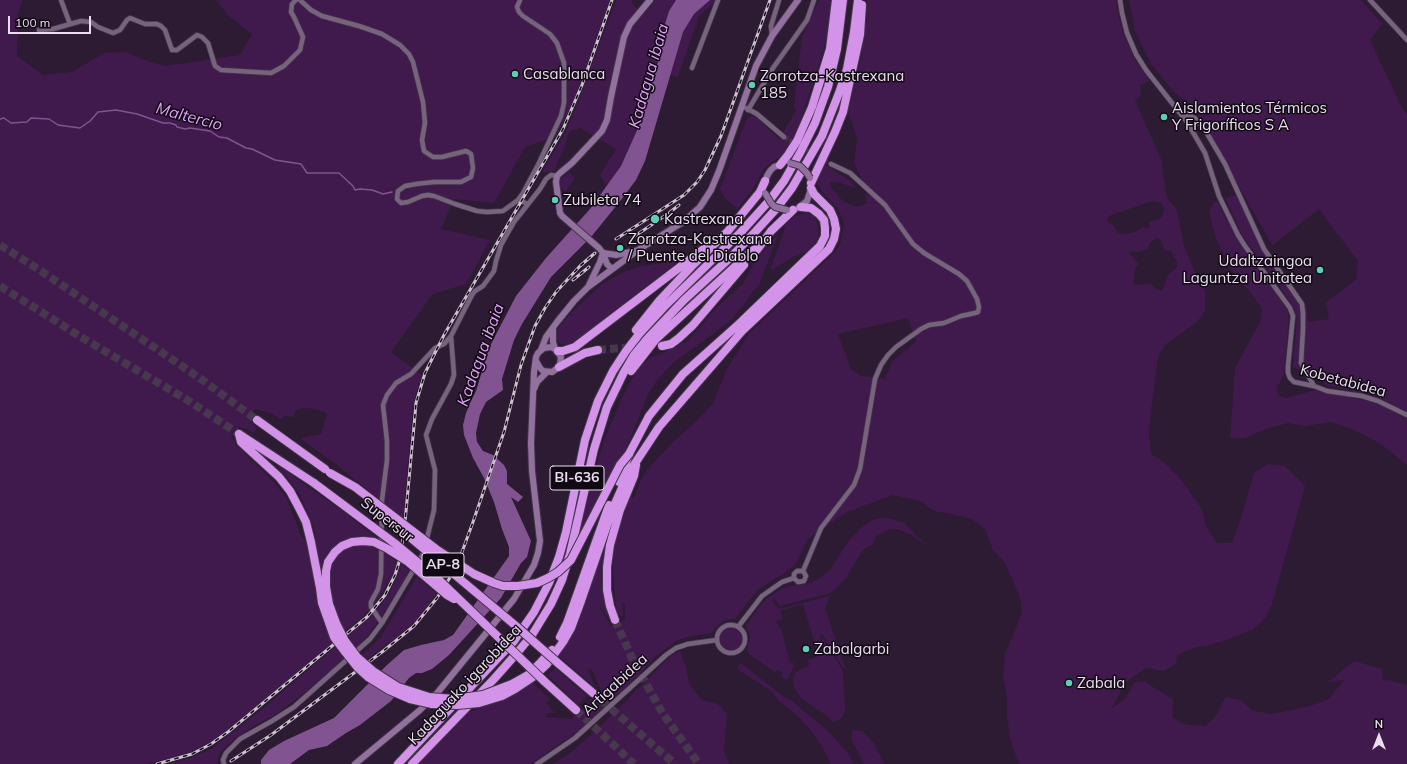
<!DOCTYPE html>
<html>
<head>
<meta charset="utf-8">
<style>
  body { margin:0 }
  #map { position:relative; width:1407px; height:764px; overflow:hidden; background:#2c1b32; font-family:Mulish,sans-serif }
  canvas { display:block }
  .north { position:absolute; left:1359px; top:716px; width:40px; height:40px; -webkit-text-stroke:3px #100913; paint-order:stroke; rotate:0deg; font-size:11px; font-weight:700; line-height:16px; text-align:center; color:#eadeee }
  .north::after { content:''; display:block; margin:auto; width:14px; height:18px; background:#eadeee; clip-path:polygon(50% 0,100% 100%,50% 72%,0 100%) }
  .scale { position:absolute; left:8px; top:16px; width:83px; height:18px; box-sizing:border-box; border:2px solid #eadeee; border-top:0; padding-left:5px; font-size:12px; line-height:14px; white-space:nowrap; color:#eadeee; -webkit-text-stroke:3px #100913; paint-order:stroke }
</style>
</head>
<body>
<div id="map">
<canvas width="1407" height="764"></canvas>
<div class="north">N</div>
<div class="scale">100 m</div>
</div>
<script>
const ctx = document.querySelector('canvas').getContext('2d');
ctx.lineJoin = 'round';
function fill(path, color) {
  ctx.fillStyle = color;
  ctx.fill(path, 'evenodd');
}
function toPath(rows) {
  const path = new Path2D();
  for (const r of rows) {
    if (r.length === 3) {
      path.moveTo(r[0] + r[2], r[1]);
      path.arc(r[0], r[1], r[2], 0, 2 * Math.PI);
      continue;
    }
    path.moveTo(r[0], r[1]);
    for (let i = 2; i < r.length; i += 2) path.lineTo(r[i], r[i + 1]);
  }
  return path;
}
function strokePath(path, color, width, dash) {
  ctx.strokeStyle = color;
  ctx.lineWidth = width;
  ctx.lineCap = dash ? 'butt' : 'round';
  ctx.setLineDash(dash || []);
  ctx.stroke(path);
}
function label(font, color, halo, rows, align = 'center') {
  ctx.font = font + ' Mulish,sans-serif';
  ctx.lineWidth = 3;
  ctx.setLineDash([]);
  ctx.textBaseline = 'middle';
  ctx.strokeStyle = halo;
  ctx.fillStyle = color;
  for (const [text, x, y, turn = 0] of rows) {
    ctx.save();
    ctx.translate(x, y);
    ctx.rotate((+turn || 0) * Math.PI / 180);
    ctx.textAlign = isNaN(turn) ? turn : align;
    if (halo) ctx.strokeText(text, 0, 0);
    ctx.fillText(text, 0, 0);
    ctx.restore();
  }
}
const green = toPath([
  [0,0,23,0,18,13,17,56,43,75,72,72,104,53,126,52,150,62,165,66,240,55,252,34,229,16,216,0,610,0,575,98,556,136,525,147,494,203,454,199,441,229,490,240,466,284,433,294,391,352,422,375,416,393,413,408,403,519,337,465,300,438,321,434,327,414,316,409,302,408,295,411,293,417,284,416,281,420,273,414,255,409,249,417,252,424,257,428,253,433,247,429,236,427,231,435,237,446,273,481,287,499,301,536,307,541,320,613,333,644,216,739,188,753,160,761,144,764,0,764],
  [616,0,633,0,631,3,638,9,646,12,655,0,676,0,669,11,665,24,658,62,634,140,621,166,607,186,600,175,616,149,580,128,570,131,567,137,565,146,557,163,555,170,550,172,542,172,565,133,576,107],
  [709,0,717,0,699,16,678,77,670,75,683,32,694,14],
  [819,0,833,0,828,33,817,71,799,125,787,149,781,156,765,167,753,189,737,209,724,197,720,189,747,118,753,116,757,118,779,139,796,111,794,106,802,37],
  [867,0,1116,0,1119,18,1124,35,1130,49,1136,61,1150,81,1140,85,1141,96,1135,100,1161,159,1167,198,1177,210,1184,247,1195,272,1205,291,1205,311,1197,322,1166,344,1158,357,1151,409,1149,434,1151,454,1165,463,1179,477,1202,509,1206,527,1217,543,1232,543,1241,518,1254,473,1268,464,1285,466,1305,486,1272,604,1265,618,1252,630,1208,646,1196,647,1177,655,1176,664,1163,671,1146,668,1126,682,1111,709,1125,699,1135,682,1145,681,1157,690,1173,699,1172,718,1187,725,1206,726,1217,714,1226,697,1241,700,1253,711,1272,714,1310,706,1329,699,1344,680,1328,682,1354,661,1382,669,1383,681,1388,680,1407,685,1407,764,1019,764,1010,739,1007,715,1007,698,1003,675,1005,654,1022,613,1020,597,1004,561,993,550,985,529,972,519,951,514,934,511,921,501,892,495,845,513,808,539,795,565,783,574,758,589,735,619,724,620,715,628,712,633,687,637,676,641,655,657,622,692,587,725,530,764,418,764,464,714,504,699,532,682,550,699,546,703,555,713,547,713,546,717,571,719,601,690,591,668,588,670,595,687,559,656,581,616,610,528,603,569,604,594,611,622,601,607,599,607,611,626,625,620,625,603,622,603,623,616,621,617,617,610,615,597,613,569,614,552,616,539,630,497,634,498,641,480,647,470,673,442,698,420,713,403,727,369,749,334,835,252,840,245,844,225,842,218,837,207,823,193,818,184,819,176,825,165,833,169,836,172,852,182,855,188,841,183,830,182,831,188,844,202,858,207,867,203,865,193,870,196,854,163,857,139,848,111,860,63,867,17],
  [1152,201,1161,203,1165,208,1161,218,1149,222,1149,227,1146,229,1143,227,1136,232,1122,234,1118,233,1112,224,1107,221,1109,216],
  [1156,238,1160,239,1165,251,1171,251,1173,256,1177,261,1177,267,1168,275,1162,291,1154,288,1151,283,1139,285,1133,284,1135,269,1138,264,1129,252,1139,252,1148,249,1149,244],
  [908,318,916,341,892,362,885,379,861,376,851,369,838,334],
  [1129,0,1361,0,1382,24,1370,40,1402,108,1407,114,1407,412,1384,400,1367,394,1326,385,1309,372,1304,372,1293,367,1297,317,1294,308,1276,281,1242,235,1225,198,1236,195,1262,250,1299,304,1306,304,1308,322,1329,319,1326,302,1356,280,1358,261,1319,209,1273,245,1271,243,1194,107,1175,93,1151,64,1135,31],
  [569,172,575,178,565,192,561,188,560,182,562,178],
  [1218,201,1222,212,1250,258,1287,309,1288,313,1289,319,1284,373,1277,388,1278,396,1286,398,1294,396,1315,390,1369,401,1389,409,1407,419,1407,465,1381,444,1355,430,1331,422,1305,426,1288,423,1266,429,1245,438,1230,438,1235,368,1261,320,1262,309,1249,290,1240,283,1229,266,1216,239,1209,212,1214,202],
  [806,213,814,216,816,219,819,233,817,241,806,252,791,258,774,269,772,269,771,267,784,232,785,225,795,216],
  [778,234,763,275,759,285,752,292,744,305,728,323,674,362,657,380,647,396,625,452,598,498,578,538,589,488,605,438,622,398,638,368,650,358,688,341,717,307,743,284,755,261],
  [679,261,576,341,568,344,561,344,557,340,556,336,557,330,567,317,602,284,624,272,640,266],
  [277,465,345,513,378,539,356,536,343,541,332,549,323,565,323,586,314,527,299,493],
  [882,518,892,519,904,523,928,547,912,535,898,529,891,529,876,536,873,544,863,550,845,579,831,593,780,606,774,598,772,601,779,609,830,596,825,608,845,668,843,668,822,634,820,635,821,653,818,654,803,604,780,611,783,619,776,621,779,628,781,628,790,663,793,662,794,666,787,680,781,676,783,673,778,669,775,672,749,654,747,650,750,637,746,625,764,601,781,589,790,586,805,584,815,581,829,571,848,542,861,528,872,520],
  [357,545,366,545,375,548,385,553,397,562,393,575,379,598,364,616,350,627,345,633,333,606,330,584,330,570,337,555,342,550],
  [401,564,409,570,400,589,367,637,356,648,348,636,380,606,389,593,396,579],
  [417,577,437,594,417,620,401,634,366,660,362,655,380,638],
  [731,639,11],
  [822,639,823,639,843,671,845,711,842,717,837,721,832,722,830,718,801,698,794,688,793,681,795,673,801,669,809,666,808,660,822,655],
  [336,646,344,659,303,694,273,716,255,725,232,741,220,752,217,764,169,764,190,758,211,749,266,706],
  [680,651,686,667,689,684,702,700,718,704,727,713,724,751,729,764,553,764,574,750,603,724,670,657],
  [741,663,784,697,792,701,828,731,847,752,854,764,831,764,821,744,807,726,798,716,779,701,772,692,740,671,737,667],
  [555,668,587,696,578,705,548,675],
  [853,730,862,731,874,743,884,764,864,764,851,738]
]);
const water = toPath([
  [676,0,710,0,694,14,683,32,645,161,636,180,621,200,591,237,551,277,522,324,514,340,502,379,503,390,486,402,480,414,476,433,477,442,483,451,493,455,504,465,507,471,507,484,523,497,518,502,511,497,531,541,527,557,521,563,501,598,449,655,432,669,422,673,416,673,409,678,391,701,360,725,346,733,327,746,309,750,290,764,261,764,261,760,269,750,284,741,334,718,387,665,404,650,421,645,444,640,453,635,509,556,509,547,502,529,494,502,484,478,473,458,464,435,463,425,466,413,471,401,476,391,489,348,516,296,546,258,590,209,621,166,639,126,658,62,665,24,669,11]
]);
const stream = toPath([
  [0,119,4,118,11,123,27,122,31,118,49,119,58,125,80,128,90,121,98,112,116,110,137,114,163,123,170,123,176,125,177,127,185,129,190,128,210,131,219,137,227,138,246,148,252,149,275,160,301,164,307,173,339,173,353,186,355,190,360,189,372,190,383,194,392,192]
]);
const streetTunnel = toPath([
  [784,137,831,164]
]);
const highwayTunnel = toPath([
  [0,245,38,269,201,379,257,420],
  [0,286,81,337,189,401,239,434],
  [598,350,633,347],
  [615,620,632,658,663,714,699,764],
  [593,693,675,764],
  [576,710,634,764]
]);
const street = toPath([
  [61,0,70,24],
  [300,0,311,10,322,16,359,26,382,34,400,45,409,54,413,62,423,102,425,123,422,140,424,151,433,157,442,157,466,151,471,154,473,168,471,177,461,182,434,182,416,184,405,186,398,191,397,199,401,203,408,202,422,196,428,195,434,196,455,204,477,211,487,212,503,211,518,200,528,204],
  [1120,0,1122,13,1127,33,1136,54,1146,70,1187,122,1205,153,1219,196,1238,235,1245,246,1290,308,1293,316,1288,366,1288,373,1290,378,1294,382,1314,386,1327,391,1362,396,1378,401,1407,415],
  [1370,0,1407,40],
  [39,30,53,29,81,21,91,22,98,27,113,33,120,30,127,20,130,18,145,24,157,24,161,26,165,30,172,50,177,50,197,35,202,37,208,43,215,66,221,70,271,73,284,66,300,50,303,37,294,17,291,12,292,4,296,0],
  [772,36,771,26,779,0],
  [692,68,718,0],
  [746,108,757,114,784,137],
  [748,110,773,68,807,20,814,0],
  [1181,113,1195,118,1208,135,1225,164,1264,249,1302,304,1303,313,1303,329,1301,363,1314,386],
  [518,200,523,193,538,165,561,116,564,103,564,63,557,43,550,34,523,16,519,12,517,7,520,0],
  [803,571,821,528,854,485,860,469,875,379,881,365,888,355,896,347,921,329,929,325,944,323,961,316,975,313,978,312,979,307,977,299,967,281,959,274,924,253,913,244,885,205,850,173,831,164],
  [794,578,798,582,804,581,806,576,803,571],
  [794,578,794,574,797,571,803,571],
  [382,623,371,607,371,602,378,589,381,574,382,500,387,460,387,441,383,405,387,395,396,383,411,374,435,348,444,344,451,336],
  [731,639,14],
  [738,627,762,596,782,582,794,578],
  [224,764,223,760,226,753,240,739,272,721,294,707,370,639,382,623,423,554,434,510,435,470,426,435,432,419,451,384,454,375,451,336,472,295,475,291,483,286,494,271,496,261,501,245,514,222,540,189,546,179,551,175,557,176],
  [537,764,575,738,666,655,676,648,688,644,717,640]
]);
const secondary = toPath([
  [765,184,767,176,770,171,774,167,782,164],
  [798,208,807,201,811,189],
  [603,253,616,255,635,251],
  [612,269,607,264,603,253,599,248,562,216,560,213,556,182,557,176,560,173,572,163,602,131,607,120,611,97,624,37,630,24,650,0],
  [589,285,600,262,603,253],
  [553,328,553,342,555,349],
  [541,350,546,337,557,322,574,301,588,287,638,250,683,222,700,207,711,190,719,171,756,66,772,36,798,0],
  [534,389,537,382,547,372],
  [355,764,420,710,438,692,514,599,534,565,538,553,540,541,532,471,531,443,534,372,536,357,538,353,544,348,551,347,555,349,561,357,560,364,559,367,552,372,543,371,540,368,536,361]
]);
const highway = toPath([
  [780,165,788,155,797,141,812,107,830,49,836,0],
  [811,183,835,132,843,112,860,35,862,5],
  [757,250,771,231,793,210],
  [636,330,659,301,692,266,728,231,760,192,765,181],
  [662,346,671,344,679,338,693,325,744,265],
  [558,351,563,351,575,347,705,248],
  [559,367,585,353,598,350],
  [631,371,656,339,751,252,759,246],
  [257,420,325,469],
  [239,434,241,442,279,477,290,491,298,506,306,522,311,542,320,588],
  [239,434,314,483],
  [619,482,629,454,649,416,683,374,739,324,820,246,825,236,825,228,824,220,819,214,811,208,801,207],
  [326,587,326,571,328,562,335,552],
  [615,620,610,606,607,590,607,567,610,545,620,510,634,476,636,465],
  [560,637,567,623,609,505],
  [559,664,593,693],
  [544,681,576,710],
  [512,684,528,675,541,662,552,650],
  [515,689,533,677,547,664,563,642,571,628,581,601,613,508,628,474,659,427,743,330,829,249,834,239,836,229,834,219,830,210,814,194,811,188],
  [398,764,514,641,534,612,549,583,559,557,566,532,585,440,598,401,613,371,626,351,640,333,664,307,741,232,769,201,784,181,800,153,815,123,828,87,837,49,843,0],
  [412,764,494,679,517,653,532,635,551,604,562,580,570,554,594,449,607,407,624,372,634,355,647,339,684,300,732,256,756,231,776,209,792,188,822,136,839,93,847,69,854,32,858,0]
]);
const rail = toPath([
  [632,238,669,213,679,205],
  [616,239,684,195,697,182,705,170,721,136,770,0],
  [573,280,589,267],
  [231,761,271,735,382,652,414,626,437,598,451,576,458,563,473,522,504,432,521,365,535,326,545,308,556,292,580,266,595,253],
  [157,764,192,754,211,744,228,732,367,617,385,595,395,575,400,559,405,522,415,415,416,403,425,373,444,335,563,129,582,85,612,0]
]);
const secondaryBridge = toPath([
  [790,163,800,166,807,173,810,178],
  [765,193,771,203,775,207,787,210]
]);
const highwayBridge = toPath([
  [330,473,355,487,436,549,474,574,494,583,503,586,518,586,537,583,548,578,558,572,571,560,620,465,629,454],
  [314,483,397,545,439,580,544,681],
  [381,513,516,626,559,664],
  [335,552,342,546,352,542,363,541,374,542,388,549,407,561,447,595,454,599],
  [326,587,329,604,336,623,345,641,357,657,373,671,398,687,429,697,454,699,483,695,512,684],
  [320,588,322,603,334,637,346,653,358,668,368,677,389,690,410,699,432,704,457,705,479,703,502,696,515,689]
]);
const markers = [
  [515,74,4,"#5eceb7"],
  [752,85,4,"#5eceb7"],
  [1164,117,4,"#5eceb7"],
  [555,200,4,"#5eceb7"],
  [655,219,5,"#5eceb7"],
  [620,248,4,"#5eceb7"],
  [1320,270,4,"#5eceb7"],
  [806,649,4,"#5eceb7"],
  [1069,683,4,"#5eceb7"]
];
const shields = [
  [577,478,54],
  [443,565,42]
];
const shieldNames = [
  ["BI-636",577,478],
  ["AP-8",443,565]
];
const poiNames = [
  ["Casablanca",523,74],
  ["Zorrotza-Kastrexana",760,76],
  ["185",760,93],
  ["Aislamientos Térmicos",1172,108],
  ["Y Frigoríficos S A",1172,125],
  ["Zubileta 74",563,200],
  ["Kastrexana",664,219],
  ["Zorrotza-Kastrexana",628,239],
  ["/ Puente del Diablo",628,256],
  ["Udaltzaingoa",1312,261,"right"],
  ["Laguntza Unitatea",1312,278,"right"],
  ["Zabalgarbi",814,649],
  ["Zabala",1077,683]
];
const streetNames = [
  ["Kobetabidea",1343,381,15],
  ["Supersur",387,520,38],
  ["Kadaguako igarobidea",465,685,-47],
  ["Artigabidea",615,685,-43]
];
const waterNames = [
  ["Kadagua ibaia",649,76,-74],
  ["Maltercio",189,117,15],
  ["Kadagua ibaia",481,355,-70]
];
fill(green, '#411a4d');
fill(water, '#815390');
strokePath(stream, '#815390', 1.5);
strokePath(streetTunnel, '#48384e', 4.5, [4.5, 2]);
strokePath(highwayTunnel, '#48384e', 8, [8, 4]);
strokePath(street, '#433548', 6);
strokePath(secondary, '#433548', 8);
strokePath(highway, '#433548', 10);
strokePath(street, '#77637e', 4.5);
strokePath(secondary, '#93719e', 6);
strokePath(highway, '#d393e9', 8);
strokePath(rail, '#cdc0d1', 3);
strokePath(rail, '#100913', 1.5, [4.5]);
strokePath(secondaryBridge, '#433548', 8, []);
strokePath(highwayBridge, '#433548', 10, []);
strokePath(secondaryBridge, '#93719e', 6);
strokePath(highwayBridge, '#d393e9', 8);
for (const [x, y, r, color] of markers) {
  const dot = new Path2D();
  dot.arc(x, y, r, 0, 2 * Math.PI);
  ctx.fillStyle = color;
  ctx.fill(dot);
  strokePath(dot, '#100913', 1.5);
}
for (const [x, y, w] of shields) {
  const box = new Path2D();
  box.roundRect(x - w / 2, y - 12, w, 24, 3);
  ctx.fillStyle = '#100913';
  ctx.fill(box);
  strokePath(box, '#eadeee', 1);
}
label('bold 14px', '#eadeee', null, shieldNames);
label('15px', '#eadeee', '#100913', poiNames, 'left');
label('15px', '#eadeee', '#100913', streetNames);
label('italic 16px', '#e3a2f9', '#100913', waterNames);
</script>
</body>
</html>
